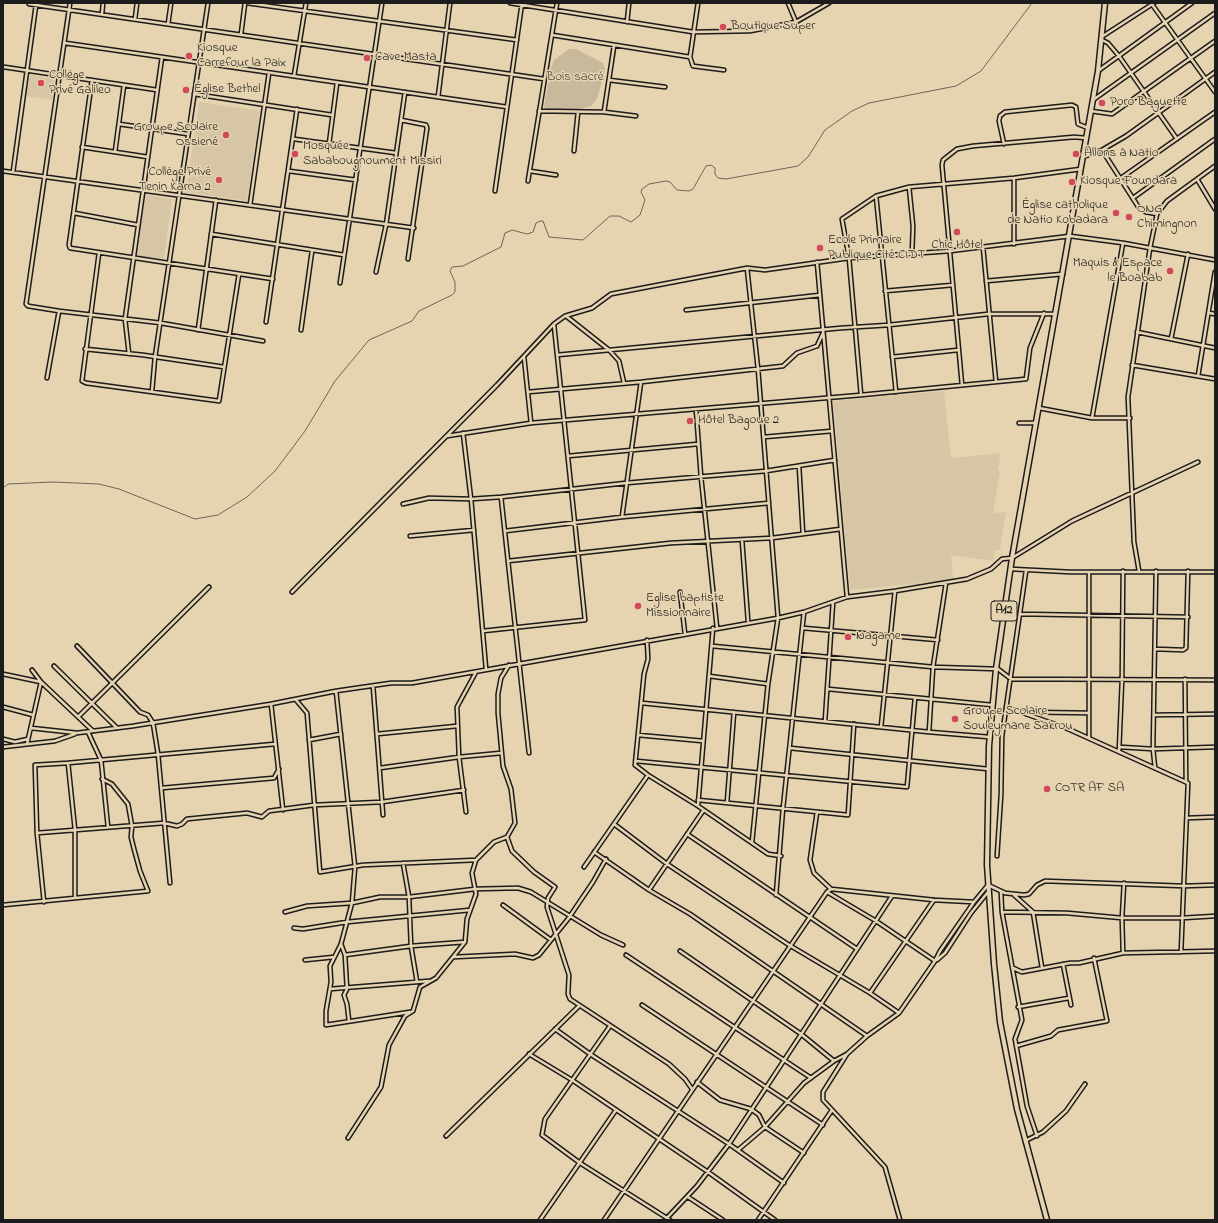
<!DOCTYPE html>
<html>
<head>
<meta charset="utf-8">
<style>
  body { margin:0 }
  #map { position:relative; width:1218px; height:1223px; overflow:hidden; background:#e6d4b1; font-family:"Indie Flower",sans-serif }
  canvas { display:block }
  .frame { position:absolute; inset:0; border:4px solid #1c1c1c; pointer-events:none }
</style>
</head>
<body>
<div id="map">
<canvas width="1218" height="1223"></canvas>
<div class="frame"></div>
</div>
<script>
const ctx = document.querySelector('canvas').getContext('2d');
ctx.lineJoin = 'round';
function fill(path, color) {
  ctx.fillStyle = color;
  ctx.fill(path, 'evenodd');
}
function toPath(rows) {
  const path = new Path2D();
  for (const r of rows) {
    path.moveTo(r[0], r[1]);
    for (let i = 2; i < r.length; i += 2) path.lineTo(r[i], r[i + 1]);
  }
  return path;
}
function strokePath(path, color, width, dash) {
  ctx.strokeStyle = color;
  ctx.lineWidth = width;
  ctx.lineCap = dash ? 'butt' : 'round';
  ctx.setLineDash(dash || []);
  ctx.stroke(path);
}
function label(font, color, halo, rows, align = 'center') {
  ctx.font = font + ' "Indie Flower",sans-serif';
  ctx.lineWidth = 3;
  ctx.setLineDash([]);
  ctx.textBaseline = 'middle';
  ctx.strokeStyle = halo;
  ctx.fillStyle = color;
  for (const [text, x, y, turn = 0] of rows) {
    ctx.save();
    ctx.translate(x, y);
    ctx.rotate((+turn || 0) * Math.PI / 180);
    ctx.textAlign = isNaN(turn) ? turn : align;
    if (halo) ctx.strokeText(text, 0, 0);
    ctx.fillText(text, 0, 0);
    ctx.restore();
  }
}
const built = toPath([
  [30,75,55,79,52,100,26,96],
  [199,102,260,111,247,201,186,192],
  [145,195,172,199,164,259,137,256],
  [944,391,951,458,1001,453,998,470,1000,471,993,513,1006,512,1000,550,995,550,993,561,951,555,953,580,850,590,833,401]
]);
const green = toPath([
  [569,49,576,49,603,63,605,70,597,99,591,106,576,110,546,110,544,106,551,68,554,60]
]);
const stream = toPath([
  [3,488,8,484,53,482,99,484,119,489,195,519,218,515,247,497,275,471,305,431,335,381,369,340,412,321,419,311,452,295,455,292,455,282,450,271,452,267,463,266,501,247,505,233,512,230,527,234,533,232,536,223,540,221,543,221,549,237,583,240,610,216,619,216,631,222,635,219,640,215,645,200,641,192,642,189,649,184,666,181,670,182,677,190,689,191,693,189,706,166,711,165,715,168,715,174,718,178,726,179,798,166,808,157,825,130,852,111,869,103,956,86,981,71,1032,3]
]);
const street = toPath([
  [70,3,26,304,28,306,59,311,161,323,263,341],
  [247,3,517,40],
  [510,3,693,32,750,31,796,22,829,3],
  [698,3,690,57,693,66,724,70],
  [788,3,796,22],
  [1151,3,1215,92],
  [29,4,544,79],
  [102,14,103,3],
  [135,19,137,3],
  [627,22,629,3],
  [168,24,171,3],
  [241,34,245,3],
  [552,35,690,57],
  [1103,36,1154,3],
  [1102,40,1108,43,1119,56,1177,139],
  [65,43,507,107],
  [4,67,157,90],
  [1098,71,1192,3],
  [294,76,306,3],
  [92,80,69,245,70,248,273,279],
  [609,80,665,87],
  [194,94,332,115],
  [438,97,450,3],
  [1093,100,1215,13],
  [539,111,604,112,636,116],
  [1091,111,1112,114,1215,41],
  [604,112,614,46],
  [401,120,426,125,427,128,408,259],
  [119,124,188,134],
  [294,139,396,153],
  [329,144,337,83],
  [1004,144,999,121,1000,116,1005,112,1072,105,1076,107,1078,124,1088,128],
  [82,147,148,157],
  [1102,150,1139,208,1146,212,1157,214],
  [574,151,578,112],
  [115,152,124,85],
  [1083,157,1102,150,1126,136,1215,72],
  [3,171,414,228],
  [289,171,356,180],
  [530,171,556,175],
  [13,172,36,5],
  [1014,178,1014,244],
  [1121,178,1215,112],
  [1197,179,1215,209],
  [528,181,557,3],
  [909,187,913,226,912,254],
  [495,191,522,3],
  [876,196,896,392],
  [1133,198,1215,139],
  [250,205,269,73],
  [74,213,138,225],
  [211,234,344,255],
  [983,247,996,382],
  [99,253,82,381,86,383,219,401,239,274],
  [817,262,847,597],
  [747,268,758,369,778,618,768,684,752,842],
  [376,272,386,225,405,92],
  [986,281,1063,274],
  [340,283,382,3],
  [885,291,953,285],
  [686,310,820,295],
  [1209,313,1215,314],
  [566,316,609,350,619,361,624,383],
  [266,322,297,109],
  [198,330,216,200],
  [301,330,312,251],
  [1137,332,1215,348],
  [1171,339,1188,254],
  [85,349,143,355,224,367],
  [129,354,125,319,162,57],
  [557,355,841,328,889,325,988,314,1055,314],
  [524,357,531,423],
  [892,357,958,350],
  [1132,365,1215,379],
  [1198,376,1215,272],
  [47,378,59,311],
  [962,385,942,165,943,160,957,149,973,146,1074,137,1086,138],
  [152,391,155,357,208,3],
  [528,392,641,382,783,366,797,353,817,346,823,333],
  [861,395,849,258,842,219,876,196,909,187,1014,178,1081,169],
  [1039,408,1092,418,1130,418],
  [696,409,701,477,717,628],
  [1092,418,1123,243],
  [1019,423,1036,423],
  [463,433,471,499,486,669],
  [447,436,531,423,861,395,1026,379,1030,348,1044,313],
  [764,437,832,431],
  [568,456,698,444],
  [799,466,803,534],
  [501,497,529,753],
  [403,504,429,498,471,499,501,497,626,483,766,471,835,460],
  [622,517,641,382],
  [505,531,622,517,769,503],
  [410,536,474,530],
  [742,540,748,621],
  [508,561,671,543,772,538,841,529],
  [1011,569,1070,572,1215,572],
  [1139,571,1134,542,1128,397,1150,248,1157,214,1167,201,1215,166],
  [1089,572,1089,738],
  [292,592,497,385,554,324,565,316,592,308,611,294,747,268,765,270,849,258,950,251,1070,236,1123,243,1215,260],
  [680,592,685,634],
  [1020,614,1188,617],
  [803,628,938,640],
  [483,631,585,620,554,325],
  [647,640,648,659,644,674,635,765,648,775,698,806,768,854,781,856],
  [77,646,140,712,148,715,153,723,158,754,170,883],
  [712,646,933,667,998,669,1011,679,1215,680],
  [1155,649,1183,650,1186,648,1188,571],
  [54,666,117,728],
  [32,670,41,682,93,731],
  [3,674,41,682,27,744],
  [709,676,768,684],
  [1185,679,1186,781],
  [373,686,383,815],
  [828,689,992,705],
  [336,691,355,867,352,903,341,944,345,955,347,989,344,995,347,1004,349,1021],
  [296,700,307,713,320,872,363,865,476,860],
  [642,703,929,732,989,737],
  [271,704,283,810],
  [3,707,33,715],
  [1006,707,1066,728,1188,783,1181,952],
  [1023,712,1089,713],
  [1154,715,1215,714],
  [79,716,209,587],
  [825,721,833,602],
  [881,727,895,591],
  [31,728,77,733,133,726,271,704,336,691,391,683,412,683,778,618,804,612,847,597,895,591,967,579,991,569,1002,559,1012,558,1072,521,1198,462],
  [88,732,101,760,108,827],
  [929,732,933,667,946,583],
  [377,734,457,726],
  [638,735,703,741],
  [3,739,15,742,28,739],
  [309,740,341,734],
  [3,747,55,741,75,734],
  [1120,747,1153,749,1215,747],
  [790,748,988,769],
  [1119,751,1122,680,1123,571],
  [636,761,907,787,915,698],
  [68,763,75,830,75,898],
  [380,768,459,757,501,753],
  [1155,768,1153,749,1156,571],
  [162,788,274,778,279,769],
  [698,800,848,815,854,724],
  [727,803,734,712],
  [698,805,713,628],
  [466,812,459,757,457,707,476,672],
  [817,812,810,860,814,873,831,889],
  [1187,818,1215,817],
  [614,824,667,864,789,945,870,993,899,1013],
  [37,833,164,823,177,826,182,824,187,819,247,813,262,817,269,811,314,805,382,802,464,790],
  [687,834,857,949],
  [507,837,512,851,534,872,555,887,548,898,547,907,569,975,568,994,570,999,669,1064,685,1079,692,1089],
  [594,852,649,890,690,914,867,1036],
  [997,856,1001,795,1002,736,1026,571],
  [403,863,409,897,411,946,417,982],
  [584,867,648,775],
  [649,890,703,811],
  [827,892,876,921,935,961],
  [1001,892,1002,912,1022,1020,1015,1039,1027,1106,1037,1136],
  [776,895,783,808,804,612],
  [1014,895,1033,912,1042,968],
  [44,902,37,833,35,765,68,763,275,744],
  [3,905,148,891,140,871,134,849,131,837,132,826,128,804,112,784,102,779],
  [503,905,551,940],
  [285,912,307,906,352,903,380,897,409,897,475,889,518,888,531,892,601,935,623,945],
  [1002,912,1067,913,1122,918,1182,918,1215,916],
  [294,928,303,929,347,922,470,910],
  [341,944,330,966,331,982,326,1011,326,1025,410,1012],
  [680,951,801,1034,834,1061],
  [1123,953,1122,918,1124,883],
  [345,955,411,946,465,942],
  [626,955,811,1078],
  [454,957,515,954,533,958,539,955,568,919,593,882,606,859],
  [305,960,334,957],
  [937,960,945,953,971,913,988,892],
  [1063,964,1071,1005],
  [1013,968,1022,972,1070,963,1079,963,1123,953,1215,951],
  [330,989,429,981],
  [870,993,934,900],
  [642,1005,823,1125],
  [1018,1007,1069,998],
  [610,1026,545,1119,542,1135,580,1163,670,1220],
  [555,1029,590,1054,729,1144,784,1183],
  [1016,1046,1051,1036,1058,1030,1107,1021,1094,958],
  [529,1054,572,1080,708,1172,775,1220],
  [847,1054,823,1092,823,1100,885,1167,900,1220],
  [697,1082,720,1100,751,1109,759,1115,765,1127,804,1153],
  [446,1136,579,1006],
  [348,1138,381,1087,389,1045,405,1016,413,1011,420,987,436,978,465,942,467,919,476,894,472,873,476,860,494,842,507,837,515,823,511,789,503,766,498,713,498,694,501,678,509,665],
  [1025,1141,1043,1132,1066,1111,1085,1084],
  [738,1150,765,1127,804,1083,834,1061,847,1054,867,1036,899,1013,935,961,940,951,974,902,988,885,1005,893,1024,895,1029,894,1037,885,1045,881,1184,886,1215,885],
  [688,1197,723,1220],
  [540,1220,616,1110],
  [604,1220,827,892,831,889,934,900,973,902],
  [665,1220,697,1186,729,1144,892,896],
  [758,1220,832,1110]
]);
const primary = toPath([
  [1047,1220,1017,1109,1000,1022,994,964,987,865,989,746,996,669,1012,558,1098,71,1105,3]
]);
const markers = [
  [723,27,4,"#d1495b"],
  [189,56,4,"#d1495b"],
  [367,58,4,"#d1495b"],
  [41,83,4,"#d1495b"],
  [186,90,4,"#d1495b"],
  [1102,103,4,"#d1495b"],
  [226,135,4,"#d1495b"],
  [295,154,4,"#d1495b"],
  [1076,154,4,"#d1495b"],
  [219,180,4,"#d1495b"],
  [1072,182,4,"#d1495b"],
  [1116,213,4,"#d1495b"],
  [1129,217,4,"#d1495b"],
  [957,232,4,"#d1495b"],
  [820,248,4,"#d1495b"],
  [1170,271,4,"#d1495b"],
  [690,421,4,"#d1495b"],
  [638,606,4,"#d1495b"],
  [848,637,4,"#d1495b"],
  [955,719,4,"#d1495b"],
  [1047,789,4,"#d1495b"]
];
const shields = [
  [1004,611,26]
];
const shieldNames = [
  ["A12",1004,611]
];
const poiNames = [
  ["Boutique Super",731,27],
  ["Kiosque",197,49],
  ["Carrefour la Paix",197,64],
  ["Cave Masta",375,58],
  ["Collège",49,76],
  ["Privé Galileo",49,91],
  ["Église Bethel",194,90],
  ["Poro Baguette",1110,103],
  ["Groupe Scolaire",218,128,"right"],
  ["Ossiené",218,143,"right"],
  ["Mosquée",303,147],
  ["Sababougnoument Missiri",303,162],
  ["Allons à Natio",1084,154],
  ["Collège Privé",211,173,"right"],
  ["Tenin Karna 2",211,188,"right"],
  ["Kiosque Foundara",1080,182],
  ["Église catholique",1108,206,"right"],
  ["de Natio Kobadara",1108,221,"right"],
  ["ONG",1137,210],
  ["Chimingnon",1137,225],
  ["Ecole Primaire",828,241],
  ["Publique Cité CIDT",828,256],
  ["Chic Hôtel",957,246,"center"],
  ["Maquis & Espace",1162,264,"right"],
  ["le Boabab",1162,279,"right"],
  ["Hôtel Bagoue 2",698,421],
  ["Eglise baptiste",646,599],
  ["Missionnaire",646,614],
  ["Nagame",856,637],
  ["Groupe Scolaire",963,712],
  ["Souleymane Sakrou",963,727],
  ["COTR AF SA",1055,789]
];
const parkNames = [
  ["Bois sacré",575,78]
];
fill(built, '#d7c6a6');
fill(green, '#c9b99c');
strokePath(stream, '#6b6557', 1);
strokePath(street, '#1c1c1c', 5.5);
strokePath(primary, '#1c1c1c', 7);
strokePath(street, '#e6d4b1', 2.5);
strokePath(primary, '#e6d4b1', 4);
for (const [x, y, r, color] of markers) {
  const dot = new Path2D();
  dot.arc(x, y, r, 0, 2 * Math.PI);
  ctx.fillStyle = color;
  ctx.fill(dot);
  strokePath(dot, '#e6d4b1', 1.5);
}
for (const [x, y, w] of shields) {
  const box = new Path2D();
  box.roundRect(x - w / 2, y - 10, w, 20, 3);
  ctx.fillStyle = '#e6d4b1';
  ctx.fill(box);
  strokePath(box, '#1c1c1c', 1);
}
label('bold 12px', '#1c1c1c', null, shieldNames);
label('13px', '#1c1c1c', '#e6d4b1', poiNames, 'left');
label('13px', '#47433c', '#e6d4b1', parkNames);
</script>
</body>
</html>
